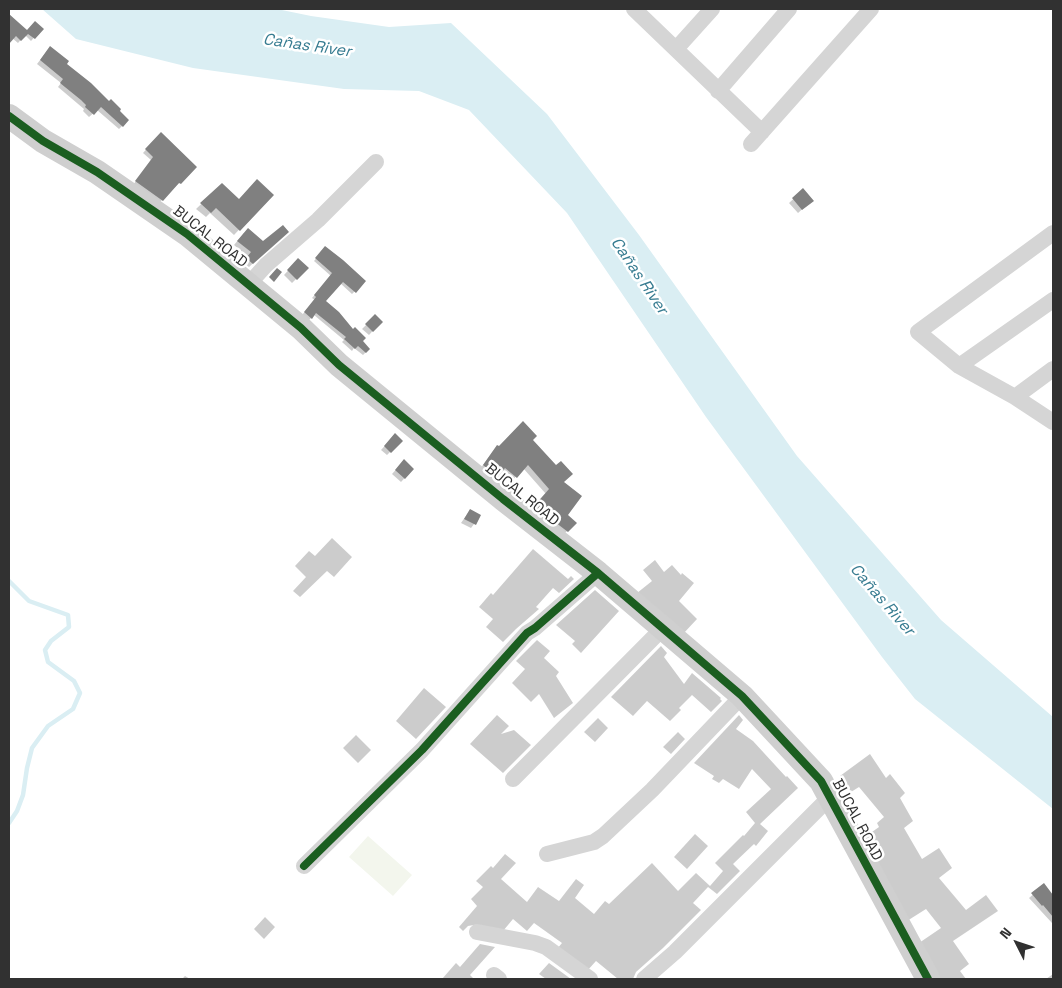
<!DOCTYPE html>
<html>
<head>
<meta charset="utf-8">
<style>
  body { margin:0 }
  #map { position:relative; width:1062px; height:988px; overflow:hidden; background:#fff; font-family:"Space Grotesk",sans-serif }
  canvas { display:block }
  .frame { position:absolute; inset:0; border:10px solid #313131; pointer-events:none }
  .north { position:absolute; left:992px; top:918px; width:50px; height:50px; -webkit-text-stroke:4px #fff; paint-order:stroke; rotate:311deg; font-size:14px; font-weight:700; line-height:20px; text-align:center; color:#313131 }
  .north::after { content:''; display:block; margin:auto; width:18px; height:22px; background:#313131; clip-path:polygon(50% 0,100% 100%,50% 72%,0 100%) }
</style>
</head>
<body>
<div id="map">
<canvas width="1062" height="988"></canvas>
<div class="frame"></div>
<div class="north">N</div>
</div>
<script>
const ctx = document.querySelector('canvas').getContext('2d');
ctx.lineJoin = 'round';
function fill(path, color) {
  ctx.fillStyle = color;
  ctx.fill(path, 'evenodd');
}
function toPath(rows) {
  const path = new Path2D();
  for (const r of rows) {
    path.moveTo(r[0], r[1]);
    for (let i = 2; i < r.length; i += 2) path.lineTo(r[i], r[i + 1]);
  }
  return path;
}
function strokePath(path, color, width, dash) {
  ctx.strokeStyle = color;
  ctx.lineWidth = width;
  ctx.lineCap = dash ? 'butt' : 'round';
  ctx.setLineDash(dash || []);
  ctx.stroke(path);
}
function label(font, color, halo, rows, align = 'center') {
  ctx.font = font + ' "Space Grotesk",sans-serif';
  ctx.lineWidth = 5;
  ctx.setLineDash([]);
  ctx.textBaseline = 'middle';
  ctx.strokeStyle = halo;
  ctx.fillStyle = color;
  for (const [text, x, y, turn = 0] of rows) {
    ctx.save();
    ctx.translate(x, y);
    ctx.rotate((+turn || 0) * Math.PI / 180);
    ctx.textAlign = isNaN(turn) ? turn : align;
    if (halo) ctx.strokeText(text, 0, 0);
    ctx.fillText(text, 0, 0);
    ctx.restore();
  }
}
const green = toPath([
  [368,836,412,875,393,896,349,857]
]);
const water = toPath([
  [42,9,277,9,311,16,389,27,451,23,547,114,639,235,797,456,941,620,1053,717,1053,809,915,699,882,657,706,417,567,213,469,110,419,91,344,89,193,68,76,39]
]);
const shadow = toPath([
  [9,14,27,32,42,29,31,41,25,35,18,43,12,38,9,42],
  [47,51,65,64,128,120,119,129,97,110,89,117,83,111,84,109,58,87,61,83,37,64],
  [161,133,195,167,159,203,133,185,151,160,143,153],
  [222,184,239,201,272,195,234,235,210,213,206,217,196,209],
  [803,190,808,204,798,213,789,203],
  [287,232,249,267,243,262,248,257,234,245,244,233,263,243],
  [325,248,364,282,352,294,340,283,324,301,369,349,363,355,354,348,352,351,342,342,344,340,314,315,308,321,302,315,315,300,312,298,331,276,314,261],
  [298,260,307,268,292,283,284,275],
  [375,316,381,322,369,335,362,329],
  [391,439,401,441,387,455,381,450],
  [531,440,562,483,567,515,575,523,563,535,532,510,546,494,523,468,512,481,501,471,494,480,480,469,494,450],
  [400,465,413,469,401,482,392,474],
  [470,510,480,516,471,528,461,523],
  [332,538,352,557,334,577,327,571,300,597,293,591,306,577,295,566,309,551,315,556],
  [533,549,568,579,571,576,574,579,559,593,553,588,536,607,539,609,516,629,503,642,486,627,493,619,479,607,491,593,493,595],
  [655,560,664,572,672,565,681,575,682,573,694,583,679,601,697,619,683,634,637,593,652,581,643,570],
  [595,590,619,611,581,653,572,644,575,641,556,625],
  [537,640,550,651,544,658,559,672,556,676,573,703,554,718,539,694,531,702,512,683,525,669,516,661],
  [661,646,667,653,664,657,684,684,692,673,721,698,720,699,722,701,711,712,692,695,679,708,681,710,670,721,647,701,633,716,611,697],
  [424,688,446,707,416,739,396,721],
  [497,715,509,726,501,734,514,730,531,745,503,773,470,744],
  [739,715,743,720,736,729,753,741,786,777,787,776,798,788,760,824,768,831,756,846,754,844,733,864,740,871,717,894,708,887,693,903,701,910,663,948,636,972,633,979,618,979,596,961,587,971,557,949,562,943,534,923,527,931,513,919,503,931,474,925,468,926,463,931,459,927,477,906,471,899,483,887,476,881,491,866,493,868,505,854,516,863,501,879,527,902,538,887,559,901,576,879,584,885,575,898,594,914,605,901,609,904,652,863,678,891,696,873,710,886,723,871,715,863,743,835,744,836,755,823,746,812,771,789,752,769,739,789,723,779,719,783,712,779,714,776,694,763],
  [598,718,608,728,595,742,584,732],
  [678,732,685,739,671,754,663,747],
  [356,735,371,750,358,763,343,748],
  [870,754,886,778,890,774,905,793,900,798,913,821,904,828,922,859,939,848,952,868,939,878,966,910,986,895,998,911,953,941,969,964,960,971,966,979,937,979,919,943,941,928,926,909,907,921,862,839,879,827,877,823,884,817,859,787,851,792,840,776],
  [695,834,708,846,687,869,674,857],
  [1044,885,1053,896,1053,921,1052,923,1029,898],
  [265,917,275,927,264,939,254,929],
  [480,944,495,947,470,975,474,979,442,979,456,963,460,967],
  [549,963,571,979,546,979,539,974],
  [1053,974,1053,979,1046,979],
  [185,976,190,979,182,979]
]);
const stream = toPath([
  [9,581,29,601,68,615,69,627,51,641,45,650,48,662,74,681,80,693,73,709,48,726,32,748,27,768,23,795,17,811,9,823]
]);
const building = toPath([
  [9,14,27,30,35,21,44,29,35,39,28,34,21,41,16,36,9,44],
  [50,46,69,61,67,64,91,83,109,101,111,99,121,109,120,111,129,120,123,127,101,107,94,115,85,107,86,105,81,100,60,83,63,79,40,60],
  [161,132,197,167,181,184,179,183,163,201,135,181,153,157,145,149],
  [257,179,274,195,240,231,216,208,211,213,200,203,222,183,239,199],
  [803,188,814,201,802,210,792,198],
  [283,225,289,232,253,264,246,258,251,252,237,241,248,228,263,241],
  [325,246,343,260,366,281,356,293,343,282,326,301,339,312,353,329,355,327,366,338,363,341,370,349,366,353,358,346,355,349,344,339,346,337,316,313,312,319,304,312,316,297,314,295,332,273,315,258],
  [298,258,309,268,297,280,287,270],
  [277,268,282,272,274,282,269,277],
  [375,314,383,322,373,332,365,324],
  [523,421,537,436,533,440,556,465,561,461,573,474,564,482,582,496,568,515,577,523,568,532,534,506,549,489,528,465,517,478,505,468,498,477,483,465,497,445,499,446],
  [395,433,403,441,391,453,384,446],
  [404,459,414,469,405,479,395,470],
  [470,509,481,515,476,525,464,519],
  [1044,883,1053,895,1053,917,1043,905,1042,906,1031,893]
]);
const street = toPath([
  [634,9,762,132],
  [676,49,712,9],
  [718,91,789,9],
  [751,144,871,9],
  [1053,233,918,332,959,366,1015,397,1053,422],
  [248,285,266,265,318,220,376,162],
  [959,366,1053,300],
  [1015,397,1053,369],
  [513,779,663,628],
  [547,854,594,842,603,836,652,790,742,696],
  [304,866,422,750,527,633,535,628,598,573],
  [477,932,535,943,546,947,590,979],
  [494,975,499,979],
  [644,979,675,952,831,796]
]);
const secondary = toPath([
  [9,116,43,141,97,172,187,234,301,328,339,365,503,499,598,573,742,696,821,781,928,979]
]);
const cycleway = toPath([
  [9,116,43,141,97,172,187,234,301,328,339,365,503,499,598,573,742,696,821,781,928,979],
  [304,866,422,750,527,633,535,628,598,573]
]);
const streetNames = [
  ["BUCAL ROAD",210,237,38],
  ["BUCAL ROAD",522,495,39],
  ["BUCAL ROAD",857,820,62]
];
const waterNames = [
  ["Cañas River",307,46,8],
  ["Cañas River",639,276,56],
  ["Cañas River",882,600,49]
];
fill(green, '#f3f6ed');
fill(water, '#daeef3');
fill(shadow, '#0003');
strokePath(stream, '#daeef3', 4.5);
fill(building, '#808080');
strokePath(street, '#d5d5d5', 16);
strokePath(secondary, '#cfcfcf', 24);
strokePath(cycleway, '#1b5e20', 8);
label('15px', '#313131', '#fff', streetNames);
label('italic 16px', '#377c91', '#fff', waterNames);
</script>
</body>
</html>
